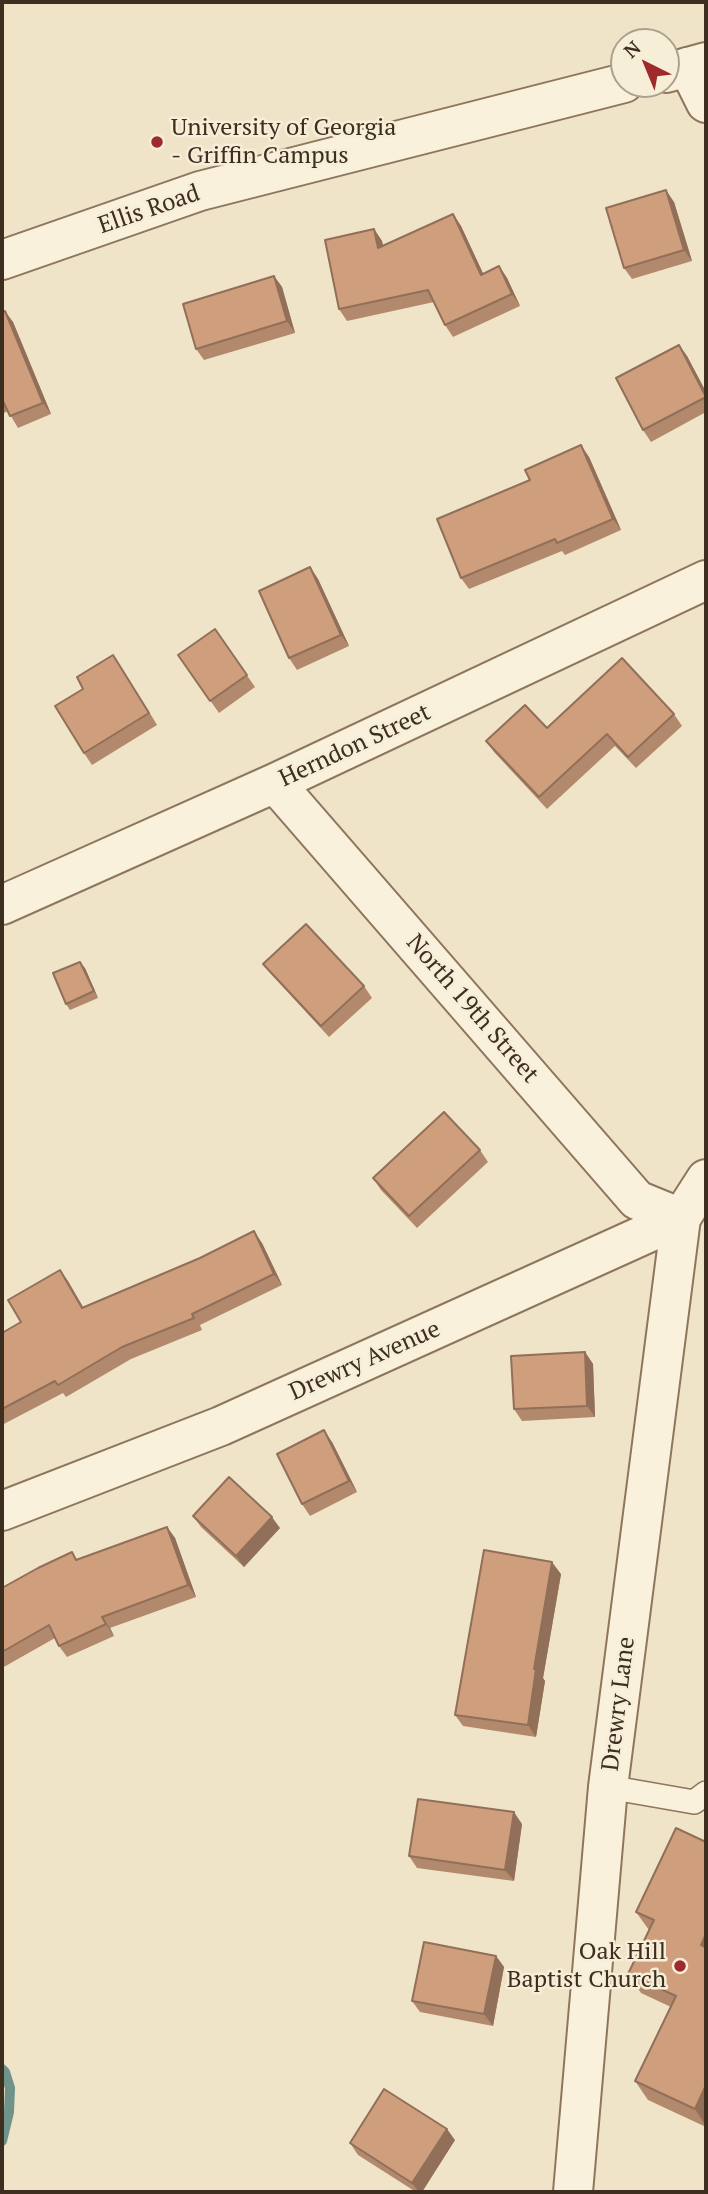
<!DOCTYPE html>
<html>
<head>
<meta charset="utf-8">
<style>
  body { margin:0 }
  #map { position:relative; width:708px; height:2194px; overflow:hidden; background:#f0e4c8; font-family:"PT Serif",serif }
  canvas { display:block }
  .frame { position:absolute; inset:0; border:4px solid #3d2e20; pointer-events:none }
  .north { position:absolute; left:610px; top:28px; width:70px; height:70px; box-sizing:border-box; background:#f7eed8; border:2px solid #ada18e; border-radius:50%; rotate:317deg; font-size:19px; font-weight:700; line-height:28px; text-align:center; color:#3d2e20 }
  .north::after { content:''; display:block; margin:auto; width:24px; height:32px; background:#9e2a2b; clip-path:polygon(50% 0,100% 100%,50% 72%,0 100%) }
</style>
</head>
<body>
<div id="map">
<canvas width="708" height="2194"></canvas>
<div class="frame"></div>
<div class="north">N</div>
</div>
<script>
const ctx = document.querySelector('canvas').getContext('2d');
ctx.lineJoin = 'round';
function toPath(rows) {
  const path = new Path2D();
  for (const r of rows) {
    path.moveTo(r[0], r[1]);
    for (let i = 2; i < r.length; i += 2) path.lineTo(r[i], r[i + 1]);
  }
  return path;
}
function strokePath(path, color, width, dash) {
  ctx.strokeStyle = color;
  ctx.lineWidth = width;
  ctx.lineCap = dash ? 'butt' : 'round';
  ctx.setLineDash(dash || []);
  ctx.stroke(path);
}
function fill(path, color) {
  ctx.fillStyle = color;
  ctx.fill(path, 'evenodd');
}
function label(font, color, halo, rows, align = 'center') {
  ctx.font = font + ' "PT Serif",serif';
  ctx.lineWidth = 5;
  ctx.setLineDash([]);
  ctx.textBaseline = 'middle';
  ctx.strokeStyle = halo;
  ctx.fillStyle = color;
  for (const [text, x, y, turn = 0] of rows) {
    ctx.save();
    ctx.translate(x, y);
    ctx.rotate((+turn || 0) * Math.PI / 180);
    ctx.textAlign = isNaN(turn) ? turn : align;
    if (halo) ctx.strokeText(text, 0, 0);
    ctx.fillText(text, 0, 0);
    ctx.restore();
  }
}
const stream = toPath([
  [2,2069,5,2072,10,2088,9,2112,2,2141]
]);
const service = toPath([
  [608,1787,694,1802,706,1793]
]);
const minor = toPath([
  [688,67,706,103],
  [275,783,637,1200,681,1218],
  [2,905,275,783,706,580],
  [2,1511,221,1426,681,1218,706,1179],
  [573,2192,608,1787,681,1218]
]);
const tertiary = toPath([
  [666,73,706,62],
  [2,260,200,191,624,83]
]);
const wall = toPath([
  [674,202,692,261,632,279,624,268],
  [453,214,461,226,483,274,499,266,507,278,520,306,453,337,445,325,434,302,347,321,339,309,374,229,382,241,383,246],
  [274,276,282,287,295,333,204,360,196,349],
  [2,312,13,322,51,414,18,428,8,411,2,414],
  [679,345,687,356,706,392,706,412,651,442,643,430],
  [589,457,621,530,565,555,562,551,469,589,461,578],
  [310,567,318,579,349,646,297,670,289,658],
  [215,629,255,687,219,713,178,655],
  [113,655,157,725,92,765,84,753,83,689],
  [674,714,682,726,636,768,615,746,547,809,494,752,486,741,547,728],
  [263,964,364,986,372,998,329,1037,272,975],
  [85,968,98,998,70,1010,66,1004],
  [480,1150,488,1162,417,1228,381,1190,373,1178],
  [262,1243,282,1285,200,1325,202,1330,131,1359,66,1397,63,1393,2,1425,2,1333,21,1322,60,1270,83,1307],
  [585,1352,593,1364,595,1417,522,1421,514,1409],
  [332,1442,357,1492,310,1516,302,1504],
  [193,1516,280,1528,244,1567,201,1527],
  [167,1527,175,1538,196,1597,110,1628,114,1636,67,1657,59,1646,55,1638,2,1668,2,1588,72,1552,77,1560],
  [561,1574,543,1678,545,1681,536,1737,463,1726,455,1715],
  [522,1824,514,1881,417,1868,409,1856],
  [706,1842,706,2127,648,2100,635,2081,671,2007,641,1993,628,1974,649,1930,636,1912],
  [496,1956,504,1967,493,2026,420,2012,412,2001],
  [455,2140,422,2192,416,2192,358,2155,350,2143]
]);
const shadedWall = toPath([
  [666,190,674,202,692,261,684,250],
  [453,214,461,226,489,286,481,275],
  [374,229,382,241,386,260,378,248],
  [499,266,507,278,520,306,512,294],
  [274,276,282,287,295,333,287,321],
  [5,311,13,322,51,414,43,403],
  [679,345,687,356,706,392,706,396],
  [581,445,589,457,621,530,613,519],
  [310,567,318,579,349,646,341,635],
  [113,655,121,667,157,725,149,713],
  [80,962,85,968,98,998,94,991],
  [254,1231,262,1243,282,1285,274,1274],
  [60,1270,68,1281,90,1319,82,1308],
  [585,1352,593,1364,595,1417,587,1406],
  [324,1430,332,1442,357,1492,349,1481],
  [272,1517,280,1528,244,1567,236,1556],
  [167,1527,175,1538,196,1597,188,1585],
  [552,1562,561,1574,543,1678,545,1681,536,1737,528,1725,534,1669],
  [102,1617,110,1628,114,1636,106,1624],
  [514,1812,522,1824,514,1881,505,1870],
  [706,1934,706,1953,701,1945],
  [496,1956,504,1967,493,2026,484,2014],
  [706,2085,706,2126,695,2109],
  [447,2129,455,2140,422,2192,419,2192,412,2183]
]);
const building = toPath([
  [666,190,684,250,624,268,606,208,666,190],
  [453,214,481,275,499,266,512,294,445,325,428,290,339,309,325,240,374,229,378,248,453,214],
  [274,276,287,321,196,349,183,304,274,276],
  [5,311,43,403,10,416,2,399,2,312,5,311],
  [679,345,706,397,643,430,616,378,679,345],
  [581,445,613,519,557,543,555,539,461,578,437,519,530,480,525,470,581,445],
  [310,567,341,635,289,658,259,591,310,567],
  [215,629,247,675,210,701,178,655,215,629],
  [113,655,149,713,84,753,55,706,83,689,77,677,113,655],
  [622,658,674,714,628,757,607,734,539,797,486,741,525,705,547,728,622,658],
  [306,924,364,986,321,1026,263,964,306,924],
  [80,962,94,991,66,1004,53,973,80,962],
  [444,1112,480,1150,409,1216,373,1178,444,1112],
  [254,1231,274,1274,192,1314,194,1318,122,1347,58,1385,55,1381,2,1409,2,1333,21,1322,8,1300,60,1270,82,1308,200,1258,254,1231],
  [585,1352,587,1406,514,1409,511,1356,585,1352],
  [324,1430,349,1481,302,1504,277,1454,324,1430],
  [229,1477,272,1517,236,1556,193,1516,229,1477],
  [167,1527,188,1585,102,1617,106,1624,59,1646,49,1625,2,1652,2,1588,38,1568,72,1552,76,1560,167,1527],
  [484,1550,552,1562,534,1669,536,1669,528,1725,455,1715,484,1550],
  [418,1799,514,1812,505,1870,409,1856,418,1799],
  [676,1828,706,1842,706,1934,701,1945,706,1948,706,2085,695,2109,635,2081,676,1996,628,1974,654,1920,636,1912,676,1828],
  [424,1942,496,1956,484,2014,412,2001,424,1942],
  [384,2089,447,2129,412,2183,350,2143,384,2089]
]);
const markers = [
  [157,142,7,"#9e2a2b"],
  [680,1966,7,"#9e2a2b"]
];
const poiNames = [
  ["University of Georgia",171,128],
  ["- Griffin Campus",171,156],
  ["Oak Hill",666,1952,"right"],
  ["Baptist Church",666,1980,"right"]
];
const streetNames = [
  ["Ellis Road",149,210,-19],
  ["Herndon Street",355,746,-25],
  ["North 19th Street",472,1009,49],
  ["Drewry Avenue",365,1361,-24],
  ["Drewry Lane",619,1704,-83]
];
strokePath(stream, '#6f938a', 10);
strokePath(service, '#8d765c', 26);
strokePath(minor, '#8d765c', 42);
strokePath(tertiary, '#8d765c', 42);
strokePath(service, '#faf1dc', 23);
strokePath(minor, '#faf1dc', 38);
strokePath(tertiary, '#faf1dc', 38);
fill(wall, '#b2896c');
fill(shadedWall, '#916f58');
fill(building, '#cf9f7d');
strokePath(building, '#916f58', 2);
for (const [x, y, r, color] of markers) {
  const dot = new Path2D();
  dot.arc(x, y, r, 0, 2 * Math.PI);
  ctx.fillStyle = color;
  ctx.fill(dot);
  strokePath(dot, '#f7eed8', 2.5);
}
label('24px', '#3d2e20', '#f7eed8', poiNames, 'left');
label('24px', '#3d2e20', '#f7eed8', streetNames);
</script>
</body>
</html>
